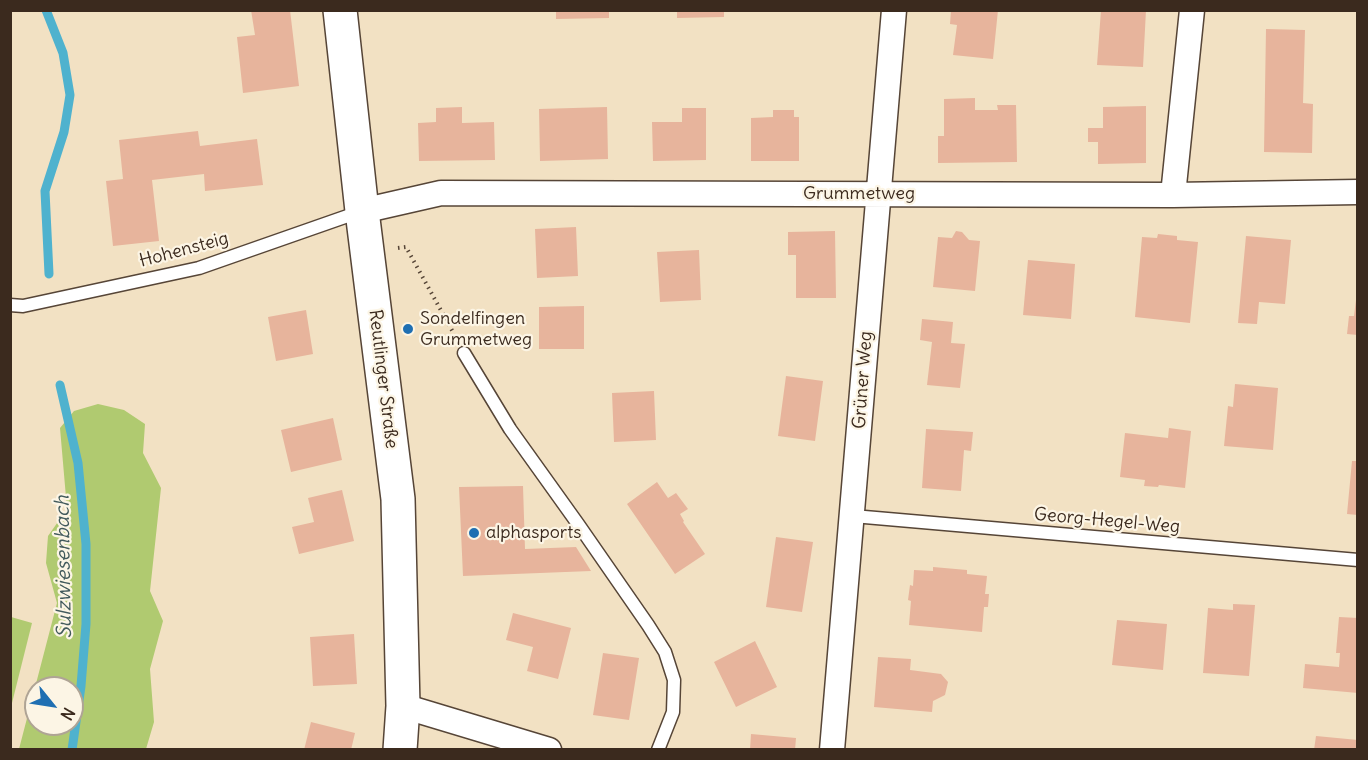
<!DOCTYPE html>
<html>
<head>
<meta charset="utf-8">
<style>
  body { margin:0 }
  #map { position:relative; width:1368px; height:760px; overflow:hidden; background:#f2e1c3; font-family:Delius,sans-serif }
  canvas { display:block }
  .frame { position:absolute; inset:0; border:12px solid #3b2a1e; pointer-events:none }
  .north { position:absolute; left:24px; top:676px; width:60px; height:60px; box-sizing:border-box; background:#fcf5e5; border:2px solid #afa495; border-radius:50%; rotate:120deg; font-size:16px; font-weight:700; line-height:24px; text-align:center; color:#3b2a1e }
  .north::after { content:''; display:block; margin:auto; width:21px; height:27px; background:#1f6fb2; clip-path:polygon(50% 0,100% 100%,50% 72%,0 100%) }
</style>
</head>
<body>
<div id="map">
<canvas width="1368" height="760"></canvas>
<div class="frame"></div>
<div class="north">N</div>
</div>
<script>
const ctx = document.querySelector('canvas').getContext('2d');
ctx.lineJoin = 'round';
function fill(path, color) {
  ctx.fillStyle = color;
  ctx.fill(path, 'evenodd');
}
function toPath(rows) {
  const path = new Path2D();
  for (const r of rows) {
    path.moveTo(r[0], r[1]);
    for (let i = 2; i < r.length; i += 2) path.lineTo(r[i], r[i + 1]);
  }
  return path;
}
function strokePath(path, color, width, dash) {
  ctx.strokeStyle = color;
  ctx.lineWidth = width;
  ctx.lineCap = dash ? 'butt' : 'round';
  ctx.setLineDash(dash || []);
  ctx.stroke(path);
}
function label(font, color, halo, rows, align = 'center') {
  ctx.font = font + ' Delius,sans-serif';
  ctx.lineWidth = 4.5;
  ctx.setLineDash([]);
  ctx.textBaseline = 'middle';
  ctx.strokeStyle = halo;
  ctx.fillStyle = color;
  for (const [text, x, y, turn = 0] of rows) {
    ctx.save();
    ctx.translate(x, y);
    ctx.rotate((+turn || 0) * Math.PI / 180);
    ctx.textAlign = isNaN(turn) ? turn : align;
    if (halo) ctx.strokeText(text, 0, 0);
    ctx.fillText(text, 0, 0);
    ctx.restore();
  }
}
const green = toPath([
  [98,404,124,410,145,424,143,453,161,488,150,591,163,621,150,669,154,722,146,749,19,749,57,603,46,563,48,536,67,509,60,428,74,411],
  [36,688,72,688,72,724,36,724],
  [11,617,32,623,11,707,10,617]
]);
const stream = toPath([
  [46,10,63,53,70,95,64,132,45,191,49,274],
  [60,385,78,463,86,544,86,624,81,686,72,750]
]);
const building = toPath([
  [251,10,290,10,299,86,243,93,237,37,255,35],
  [556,10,609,10,609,18,556,19],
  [677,10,724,10,724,17,677,18],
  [951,10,998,10,993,59,953,55,957,25,950,24],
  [1101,10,1146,10,1143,67,1097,65],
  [1266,29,1305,30,1303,103,1313,104,1312,153,1264,152],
  [975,98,975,110,998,110,997,105,1016,105,1017,162,938,163,938,136,944,136,944,99],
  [1146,106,1146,163,1098,164,1098,142,1088,142,1088,128,1103,128,1103,107],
  [462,107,462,123,494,122,495,160,419,161,418,123,436,122,436,108],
  [607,107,608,159,540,161,539,109],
  [682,108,706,108,706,160,653,161,652,122,682,122],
  [773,110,794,110,794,117,799,117,799,161,751,161,751,118,773,117],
  [198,131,200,146,257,139,263,185,205,191,204,174,152,180,159,241,113,246,106,181,123,179,119,140],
  [576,227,578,276,537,278,535,229],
  [835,231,836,298,796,298,796,255,788,255,788,232],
  [956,231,962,232,969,240,980,241,975,291,933,287,938,237,952,238],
  [1158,234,1177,236,1177,240,1198,242,1190,323,1135,317,1142,237,1157,238],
  [1246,236,1291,240,1285,304,1259,302,1257,324,1238,323],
  [699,250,701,300,660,302,657,252],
  [1028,260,1075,264,1071,319,1023,315],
  [1356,300,1358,300,1358,335,1347,334,1349,316,1354,316],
  [584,306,584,349,539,349,539,307],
  [306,310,313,354,276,361,268,317],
  [922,319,953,322,951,343,965,344,960,388,927,385,932,342,920,340],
  [786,376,823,381,815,441,778,436],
  [1235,384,1278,388,1273,450,1224,446,1228,406,1233,407],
  [654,391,656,440,614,442,612,393],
  [333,418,342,460,291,472,281,430],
  [1169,428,1191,431,1185,488,1159,485,1158,487,1144,486,1145,480,1120,477,1125,433,1168,438],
  [926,429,973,432,971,451,964,450,961,491,922,488],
  [1352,461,1358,461,1358,515,1347,514],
  [657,482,668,498,676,493,688,509,680,514,684,521,683,522,705,554,675,574,627,504],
  [523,486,525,549,576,547,591,571,463,576,459,487],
  [342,490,354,541,299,554,292,527,314,522,308,498],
  [776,537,813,542,802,612,766,607],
  [933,567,967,570,967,574,987,576,985,594,989,594,988,607,984,607,982,632,909,625,911,601,908,600,910,585,913,586,914,570,933,571],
  [1233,604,1255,605,1249,676,1203,673,1208,608,1233,610],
  [513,613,571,628,558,679,527,671,533,647,506,640],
  [1339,617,1358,618,1358,693,1303,688,1305,664,1339,667,1340,653,1336,653],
  [1117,620,1167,624,1163,670,1112,665],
  [354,634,357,684,313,686,310,637],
  [755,641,777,687,736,707,714,662],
  [603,653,639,658,629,720,593,715],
  [878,657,911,659,910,670,941,674,948,682,945,695,933,701,932,712,874,707],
  [311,722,355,733,351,750,304,750],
  [751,734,796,738,795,750,750,750],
  [1316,736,1358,740,1358,750,1314,750]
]);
const path = toPath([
  [398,248,406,247,454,334]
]);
const lane = toPath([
  [10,305,23,306,199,268,362,211],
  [464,353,510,429,578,524,648,625,665,652,674,680,673,712,658,750],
  [853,516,1358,560]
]);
const street = toPath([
  [1173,195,1192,10],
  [362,211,441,193,1173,195,1358,192],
  [403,706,549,750],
  [832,750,894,10]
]);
const secondary = toPath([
  [340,10,362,211,398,499,403,706,400,750]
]);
const markers = [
  [408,329,6,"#1f6fb2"],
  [474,533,6,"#1f6fb2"]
];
const streetNames = [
  ["Grummetweg",859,194],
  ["Hohensteig",184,250,-15],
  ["Reutlinger Straße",383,379,83],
  ["Grüner Weg",863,380,-86],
  ["Georg-Hegel-Weg",1107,521,5]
];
const poiNames = [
  ["Sondelfingen",420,319],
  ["Grummetweg",420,340],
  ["alphasports",486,533]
];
const waterNames = [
  ["Sulzwiesenbach",64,567,-91]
];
fill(green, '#b0ca70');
strokePath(stream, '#4fb2ce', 9);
fill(building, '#e7b49c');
strokePath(lane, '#564537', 15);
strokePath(street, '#564537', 27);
strokePath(secondary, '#564537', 36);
strokePath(path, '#564537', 4, [1.5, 4.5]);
strokePath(lane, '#fff', 12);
strokePath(street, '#fff', 24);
strokePath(secondary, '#fff', 33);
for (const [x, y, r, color] of markers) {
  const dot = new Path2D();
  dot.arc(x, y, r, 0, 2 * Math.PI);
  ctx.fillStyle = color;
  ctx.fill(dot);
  strokePath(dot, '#fcf5e5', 2);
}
label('18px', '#3b2a1e', '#fcf5e5', streetNames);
label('18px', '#3b2a1e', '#fcf5e5', poiNames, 'left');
label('italic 20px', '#425a5c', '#fcf5e5', waterNames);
</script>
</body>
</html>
